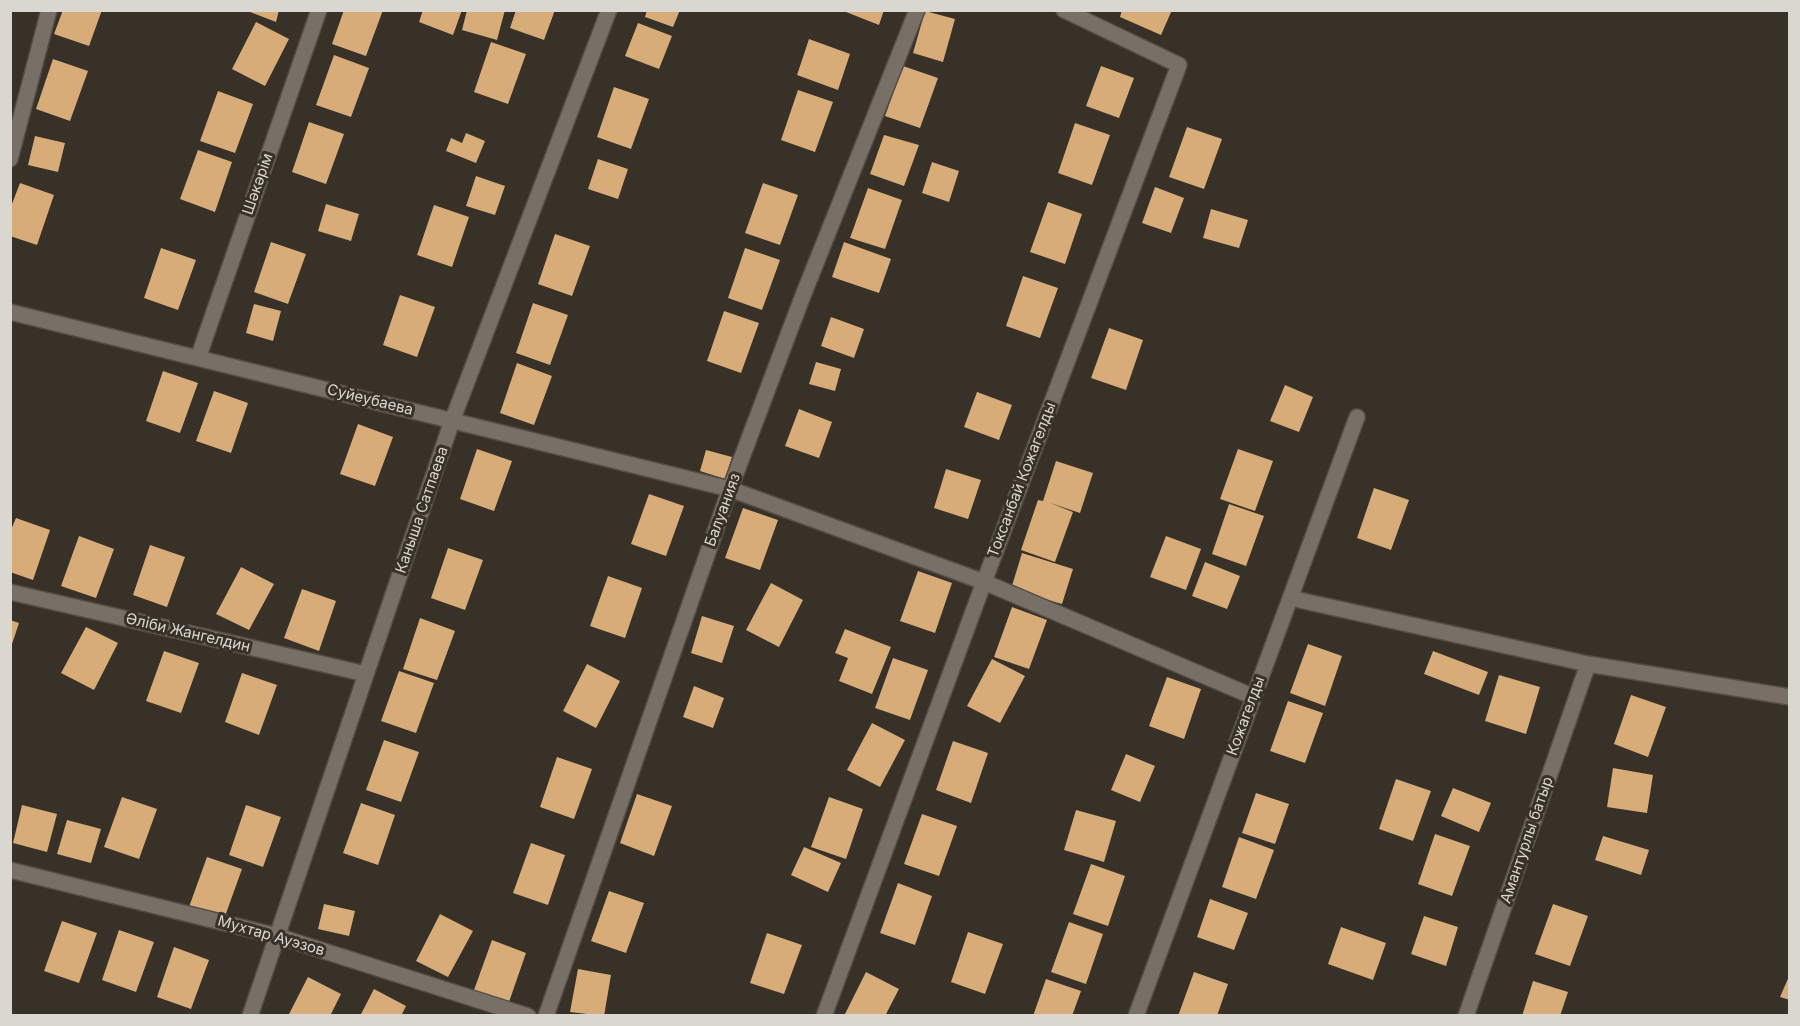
<!DOCTYPE html>
<html>
<head>
<meta charset="utf-8">
<style>
  body { margin:0 }
  #map { position:relative; width:1800px; height:1026px; overflow:hidden; background:#383128; font-family:Inter,sans-serif }
  canvas { display:block }
  .frame { position:absolute; inset:0; border:12px solid #dad6d0; pointer-events:none }
</style>
</head>
<body>
<div id="map">
<canvas width="1800" height="1026"></canvas>
<div class="frame"></div>
</div>
<script>
const ctx = document.querySelector('canvas').getContext('2d');
ctx.lineJoin = 'round';
function fill(path, color) {
  ctx.fillStyle = color;
  ctx.fill(path, 'evenodd');
}
function toPath(rows) {
  const path = new Path2D();
  for (const r of rows) {
    path.moveTo(r[0], r[1]);
    for (let i = 2; i < r.length; i += 2) path.lineTo(r[i], r[i + 1]);
  }
  return path;
}
function strokePath(path, color, width, dash) {
  ctx.strokeStyle = color;
  ctx.lineWidth = width;
  ctx.lineCap = dash ? 'butt' : 'round';
  ctx.setLineDash(dash || []);
  ctx.stroke(path);
}
function label(font, color, halo, rows, align = 'center') {
  ctx.font = font + ' Inter,sans-serif';
  ctx.lineWidth = 6;
  ctx.setLineDash([]);
  ctx.textBaseline = 'middle';
  ctx.strokeStyle = halo;
  ctx.fillStyle = color;
  for (const [text, x, y, turn = 0] of rows) {
    ctx.save();
    ctx.translate(x, y);
    ctx.rotate((+turn || 0) * Math.PI / 180);
    ctx.textAlign = isNaN(turn) ? turn : align;
    if (halo) ctx.strokeText(text, 0, 0);
    ctx.fillText(text, 0, 0);
    ctx.restore();
  }
}
const building = toPath([
  [63,10,102,10,89,46,54,34],
  [245,10,279,10,276,22],
  [344,10,383,10,366,56,332,44],
  [423,10,462,10,453,35,419,22],
  [467,10,505,10,497,40,462,30],
  [516,10,555,10,544,40,510,28],
  [647,10,680,10,673,27,645,17],
  [841,10,884,10,879,25],
  [1122,10,1172,10,1161,35,1120,17],
  [925,11,955,19,943,62,913,53],
  [256,22,289,39,265,86,232,69],
  [638,23,672,36,659,69,625,56],
  [809,39,850,54,838,90,797,75],
  [491,42,526,54,508,104,474,92],
  [334,55,369,68,351,117,316,105],
  [53,59,88,71,70,121,36,109],
  [903,66,938,78,920,128,885,116],
  [1101,66,1134,78,1119,118,1086,106],
  [614,87,649,99,631,149,597,137],
  [798,90,833,102,815,152,781,140],
  [218,91,253,104,235,153,200,141],
  [309,122,344,134,326,184,292,172],
  [1075,123,1110,135,1092,185,1058,173],
  [1187,127,1222,139,1204,189,1169,177],
  [466,133,485,141,476,163,446,151,451,138,462,143],
  [884,135,919,145,904,186,870,174],
  [35,136,65,143,58,172,28,165],
  [198,150,232,162,215,212,180,199],
  [598,159,628,169,618,199,588,189],
  [932,162,959,171,949,202,922,193],
  [476,176,505,186,495,215,466,206],
  [20,183,54,195,37,245,10,236,10,209],
  [763,183,798,195,780,245,745,233],
  [1155,187,1184,198,1171,233,1142,223],
  [868,188,902,200,885,249,850,238],
  [1048,202,1082,214,1065,264,1030,252],
  [326,204,359,214,351,241,318,231],
  [434,205,469,217,452,267,417,255],
  [1211,209,1248,220,1239,248,1203,238],
  [555,234,590,246,572,296,538,284],
  [271,242,306,254,288,304,254,292],
  [844,242,891,259,879,293,832,277],
  [161,248,196,260,178,310,144,298],
  [745,248,780,260,762,310,728,298],
  [1023,276,1058,288,1040,338,1006,326],
  [400,295,435,307,417,357,383,345],
  [533,303,568,315,550,365,516,353],
  [254,304,281,311,273,341,246,333],
  [724,311,759,323,741,373,707,361],
  [831,317,864,329,854,358,821,346],
  [1109,328,1143,340,1126,390,1091,378],
  [816,362,841,369,835,391,809,384],
  [517,363,552,376,534,425,500,413],
  [163,371,198,383,180,433,146,421],
  [1285,385,1313,397,1299,432,1270,421],
  [214,391,248,403,231,453,196,441],
  [977,392,1012,405,999,440,964,427],
  [799,409,832,422,819,458,785,446],
  [358,424,393,437,375,486,340,474],
  [477,449,512,461,494,511,460,499],
  [1238,449,1273,461,1255,511,1220,499],
  [706,450,732,457,725,479,700,471],
  [1056,461,1093,473,1080,513,1050,503,1073,512,1055,562,1021,550,1038,500,1043,501],
  [946,469,981,480,968,519,934,508],
  [1374,488,1409,500,1391,550,1357,538],
  [649,494,684,506,666,556,631,544],
  [1229,504,1264,516,1246,566,1212,554],
  [743,508,778,520,760,570,725,558],
  [16,518,50,530,33,580,10,572,10,532],
  [79,536,114,549,96,598,61,586],
  [1166,536,1201,549,1186,590,1150,577],
  [150,545,185,557,167,607,133,595],
  [448,548,483,560,465,610,431,598],
  [1022,553,1073,569,1062,604,1011,589],
  [1205,562,1240,576,1227,609,1192,596],
  [241,567,274,584,249,630,216,614],
  [918,571,952,583,935,633,900,621],
  [608,576,642,588,625,638,590,626],
  [771,583,803,600,779,647,746,630],
  [302,589,336,601,319,651,284,638],
  [1012,607,1047,620,1029,669,994,657],
  [702,616,734,626,722,663,691,653],
  [420,618,455,631,437,680,403,669],
  [10,620,19,623,11,647,10,647],
  [86,627,118,643,94,690,61,673],
  [845,629,891,647,872,694,839,681,848,658,835,653],
  [1308,644,1342,656,1325,706,1290,693],
  [164,651,199,663,181,713,146,701],
  [1433,651,1488,672,1479,695,1424,674],
  [893,658,928,670,910,720,875,708],
  [992,659,1025,676,1000,723,967,706],
  [587,664,620,681,596,728,563,711],
  [399,671,434,683,416,733,381,721],
  [242,673,277,685,259,735,225,722],
  [1499,675,1540,687,1526,734,1485,721],
  [1167,677,1201,689,1184,739,1149,726],
  [694,686,724,698,713,728,683,717],
  [1631,695,1666,707,1648,757,1614,744],
  [1288,701,1323,713,1305,763,1270,751],
  [872,723,905,740,880,787,847,770],
  [384,740,419,752,401,802,366,790],
  [953,741,988,753,971,803,936,790],
  [1126,754,1155,766,1140,802,1111,790],
  [557,757,592,769,574,819,540,807],
  [1613,768,1653,775,1647,813,1607,807],
  [1396,779,1431,791,1413,841,1379,829],
  [1453,788,1491,803,1479,832,1441,816],
  [1256,793,1289,804,1275,844,1242,833],
  [637,794,672,806,654,856,620,843],
  [122,797,157,809,139,859,104,847],
  [829,797,863,809,846,859,811,847],
  [361,803,395,815,378,865,343,853],
  [22,805,57,814,47,852,13,843],
  [246,805,281,817,263,867,229,855],
  [1076,810,1116,821,1104,862,1064,850],
  [922,814,957,826,939,876,904,864],
  [67,820,101,829,91,863,57,854],
  [1435,834,1470,846,1452,896,1418,884],
  [1603,836,1649,850,1641,875,1595,860],
  [1239,837,1274,850,1256,899,1222,887],
  [531,843,565,855,548,905,513,893],
  [804,847,841,863,828,892,791,875],
  [207,857,242,869,224,919,189,907],
  [1091,864,1125,876,1108,926,1073,914],
  [898,883,932,896,915,945,880,933],
  [609,891,644,903,626,953,591,941],
  [1210,899,1248,913,1234,950,1197,937],
  [324,904,355,911,349,936,318,929],
  [1553,904,1588,916,1570,966,1535,954],
  [440,914,473,931,448,977,416,961],
  [1424,916,1458,927,1446,966,1411,954],
  [62,921,97,933,79,983,44,971],
  [1069,922,1103,934,1086,984,1051,972],
  [1341,927,1386,943,1373,980,1328,964],
  [119,930,154,942,136,992,102,980],
  [968,932,1003,944,985,994,951,982],
  [767,933,802,945,784,994,750,983],
  [492,940,526,953,509,1002,474,990],
  [174,947,209,960,191,1009,157,997],
  [578,969,611,975,604,1016,570,1012],
  [866,972,899,989,885,1016,844,1016],
  [1194,972,1228,984,1217,1016,1178,1016],
  [1790,974,1790,1000,1780,997],
  [308,977,341,994,330,1016,288,1016],
  [1046,979,1081,991,1072,1016,1033,1016],
  [1533,981,1568,992,1560,1016,1522,1016],
  [374,989,406,1006,401,1016,360,1016]
]);
const street = toPath([
  [10,159,49,10],
  [10,312,730,489,984,582,1254,697],
  [198,358,319,10],
  [10,592,366,674],
  [1290,598,1588,664,1790,697],
  [10,870,277,936,528,1016],
  [250,1016,452,421,609,10],
  [546,1016,730,489,802,298,917,10],
  [824,1016,984,582,1179,65,1064,10],
  [1136,1016,1357,417],
  [1466,1016,1588,664]
]);
const streetNames = [
  ["Шәкәрім",258,184,-71],
  ["Суйеубаева",370,400,14],
  ["Токсанбай Кожагелды",1022,480,-69],
  ["Каныша Сатпаева",422,510,-71],
  ["Балуанияз",723,510,-70],
  ["Әліби Жангелдин",188,633,13],
  ["Кожагелды",1246,716,-70],
  ["Амантурлы батыр",1527,840,-71],
  ["Мухтар Ауэзов",271,936,16]
];
fill(building, '#d7ac78');
strokePath(street, '#534e46', 18);
strokePath(street, '#787066', 15);
label('15px', '#dad6d0', '#383128', streetNames);
</script>
</body>
</html>
